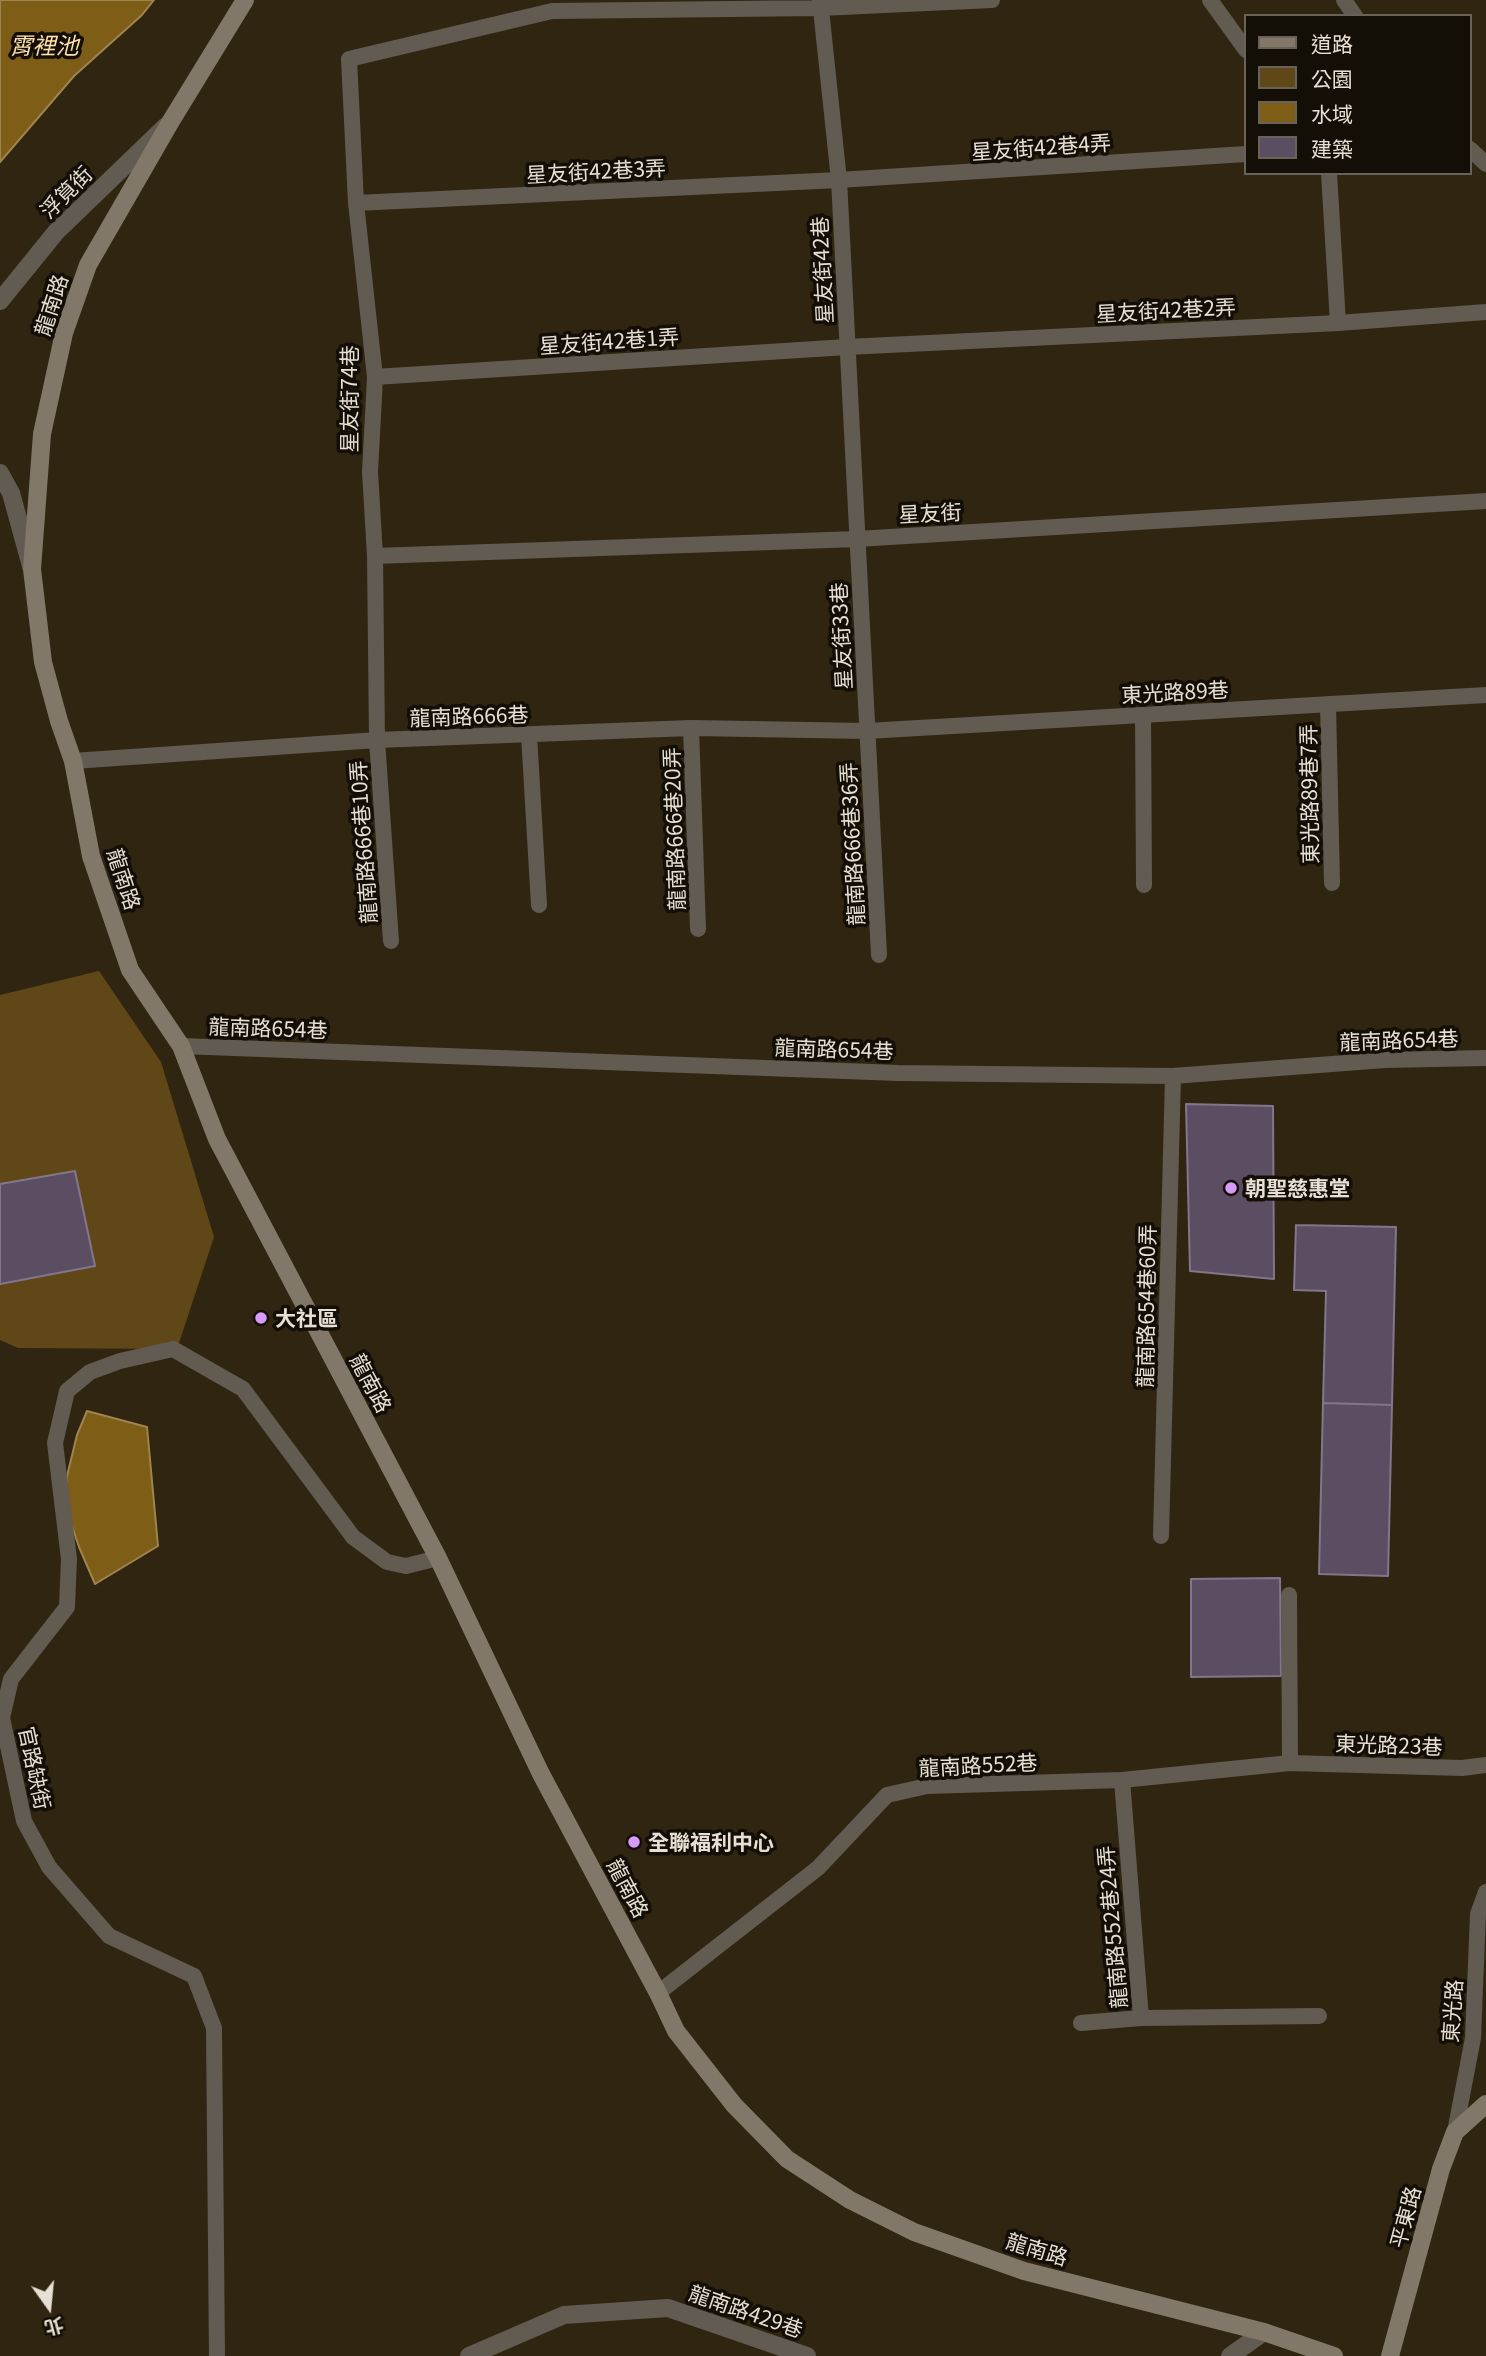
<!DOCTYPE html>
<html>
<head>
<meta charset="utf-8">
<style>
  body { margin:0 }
  #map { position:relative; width:1486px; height:2356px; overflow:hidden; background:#302510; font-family:Georgia,"Noto Sans TC",serif }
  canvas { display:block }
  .legend { position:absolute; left:1244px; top:14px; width:228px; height:161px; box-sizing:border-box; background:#140f06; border:2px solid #686258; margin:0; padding:9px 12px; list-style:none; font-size:21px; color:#e7dfd3 }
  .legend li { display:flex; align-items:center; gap:14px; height:35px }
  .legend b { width:35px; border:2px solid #686258 }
  .north { position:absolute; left:14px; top:2272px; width:70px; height:70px; -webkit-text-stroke:5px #140f06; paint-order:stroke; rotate:165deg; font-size:19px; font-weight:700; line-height:28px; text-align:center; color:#e7dfd3 }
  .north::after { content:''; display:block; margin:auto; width:24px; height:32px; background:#e7dfd3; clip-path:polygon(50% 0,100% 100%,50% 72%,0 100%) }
</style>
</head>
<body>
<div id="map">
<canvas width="1486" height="2356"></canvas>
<ul class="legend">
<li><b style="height:9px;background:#817869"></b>道路</li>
<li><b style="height:19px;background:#604718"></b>公園</li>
<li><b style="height:19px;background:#7e5d16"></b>水域</li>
<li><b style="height:19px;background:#5b4e63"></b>建築</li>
</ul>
<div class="north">北</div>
</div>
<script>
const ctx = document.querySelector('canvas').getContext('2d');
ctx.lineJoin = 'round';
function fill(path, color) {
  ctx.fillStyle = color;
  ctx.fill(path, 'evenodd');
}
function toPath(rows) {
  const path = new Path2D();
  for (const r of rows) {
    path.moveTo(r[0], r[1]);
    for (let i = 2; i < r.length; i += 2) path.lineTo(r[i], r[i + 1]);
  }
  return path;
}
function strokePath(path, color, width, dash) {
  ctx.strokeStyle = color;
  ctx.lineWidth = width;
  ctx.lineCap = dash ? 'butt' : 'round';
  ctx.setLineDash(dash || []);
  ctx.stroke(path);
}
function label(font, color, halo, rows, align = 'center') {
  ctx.font = font + ' Georgia,"Noto Sans TC",serif';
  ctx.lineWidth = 7;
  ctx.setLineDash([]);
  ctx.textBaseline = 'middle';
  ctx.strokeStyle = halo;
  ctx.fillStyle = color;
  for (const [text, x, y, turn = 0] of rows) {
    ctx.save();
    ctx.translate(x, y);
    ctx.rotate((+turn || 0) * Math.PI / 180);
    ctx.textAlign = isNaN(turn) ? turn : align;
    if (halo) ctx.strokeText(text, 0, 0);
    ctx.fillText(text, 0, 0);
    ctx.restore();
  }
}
const green = toPath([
  [99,971,161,1062,214,1237,177,1349,18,1348,0,1340,0,995]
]);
const water = toPath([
  [0,0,154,0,142,15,74,76,0,162,0,0],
  [87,1411,147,1427,158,1546,95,1584,79,1547,67,1511,67,1476,77,1435,87,1411]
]);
const building = toPath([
  [1186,1104,1273,1106,1274,1279,1190,1271,1186,1104],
  [75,1171,95,1266,0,1284,0,1184,75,1171],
  [1296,1225,1396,1227,1392,1405,1323,1403,1326,1291,1294,1290,1296,1225],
  [1323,1403,1392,1405,1388,1576,1319,1574,1323,1403],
  [1280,1578,1281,1676,1191,1677,1191,1579,1280,1578]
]);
const lane = toPath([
  [820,0,839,180,879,955],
  [1210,0,1246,50],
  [1344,0,1355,16],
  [1470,149,1486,164],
  [1329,173,1338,323],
  [356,203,839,180,1246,154],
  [375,377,847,347,1338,323,1486,312],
  [375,556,857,539,1486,501],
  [1328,704,1332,883],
  [1143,715,1144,885],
  [691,728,698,929],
  [529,735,539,905],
  [73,761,377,740,691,728,867,731,1486,695],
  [391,941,377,740,375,556,370,472,375,377,356,203,349,59,552,11,820,8,992,0],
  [181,1046,898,1073,1173,1076,1385,1060,1486,1058],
  [1161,1536,1173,1076],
  [1289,1595,1290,1763],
  [1122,1780,1141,2018,1319,2016],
  [658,1993,818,1868,887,1795,927,1786,1122,1780,1290,1763,1462,1768,1486,1765],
  [1081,2023,1141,2018],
  [1455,2132,1473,2038,1478,1914,1486,1892],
  [217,2356,214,2028,194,1976,109,1936,49,1867,24,1821,2,1718,11,1679,67,1607,69,1559,55,1443,67,1391,90,1372,120,1361,173,1349,243,1389,353,1537,387,1562,406,1566,438,1558]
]);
const street = toPath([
  [0,301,56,232,166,126],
  [0,473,11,493,31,566],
  [469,2356,564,2315,668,2308,807,2356],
  [1230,2356,1264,2332]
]);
const secondary = toPath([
  [245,0,171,121,88,265,64,333,42,434,32,569,43,662,59,721,73,761,91,856,130,970,181,1046,217,1139,438,1558,541,1774,658,1993,676,2031,734,2105,787,2159,850,2200,914,2232,1024,2271,1264,2332,1334,2356],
  [1390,2356,1441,2169,1455,2132,1486,2104]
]);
const markers = [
  [1231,1188,7,"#d79bf9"],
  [261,1318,7,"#d79bf9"],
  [634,1842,7,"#d79bf9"]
];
const streetNames = [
  ["星友街42巷4弄",1041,147,-4],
  ["星友街42巷3弄",596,171,-3],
  ["浮筧街",66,192,-45],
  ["星友街42巷",822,270,-93],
  ["龍南路",51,305,-72],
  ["星友街42巷2弄",1166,310,-3],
  ["星友街42巷1弄",609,341,-4],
  ["星友街74巷",349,399,-90],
  ["星友街",930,513,-3],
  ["星友街33巷",841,636,-93],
  ["東光路89巷",1175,692,-3],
  ["龍南路666巷",469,716,-2],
  ["東光路89巷7弄",1309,794,-91],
  ["龍南路666巷20弄",674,829,-92],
  ["龍南路666巷10弄",363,842,-94],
  ["龍南路666巷36弄",852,844,-93],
  ["龍南路",124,879,72],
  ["龍南路654巷",268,1028,2],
  ["龍南路654巷",1399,1040,-2],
  ["龍南路654巷",834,1049,2],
  ["龍南路654巷60弄",1146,1306,-89],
  ["龍南路",371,1383,62],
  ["東光路23巷",1389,1745,2],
  ["龍南路552巷",978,1765,-3],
  ["官路缺街",35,1768,78],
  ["龍南路",628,1888,62],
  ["龍南路552巷24弄",1112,1927,-95],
  ["東光路",1452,2011,-86],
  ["平東路",1405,2217,-75],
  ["龍南路",1037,2249,17],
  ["龍南路429巷",746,2311,19]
];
const poiNames = [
  ["朝聖慈惠堂",1245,1188],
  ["大社區",275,1318],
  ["全聯福利中心",648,1842]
];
const waterNames = [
  ["霄裡池",44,45]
];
fill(green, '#604718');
fill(water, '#7e5d16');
strokePath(water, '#9e844f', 2);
fill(building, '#5b4e63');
strokePath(building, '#83758b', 2);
strokePath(lane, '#615b51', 16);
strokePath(street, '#615b51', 18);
strokePath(secondary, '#817869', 18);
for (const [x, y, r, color] of markers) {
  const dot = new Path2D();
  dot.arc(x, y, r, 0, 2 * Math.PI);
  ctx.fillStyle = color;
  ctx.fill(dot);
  strokePath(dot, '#140f06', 2.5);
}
label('21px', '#e7dfd3', '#140f06', streetNames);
label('bold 21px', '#e7dfd3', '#140f06', poiNames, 'left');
label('italic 23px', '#fee0ac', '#140f06', waterNames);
</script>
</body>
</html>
